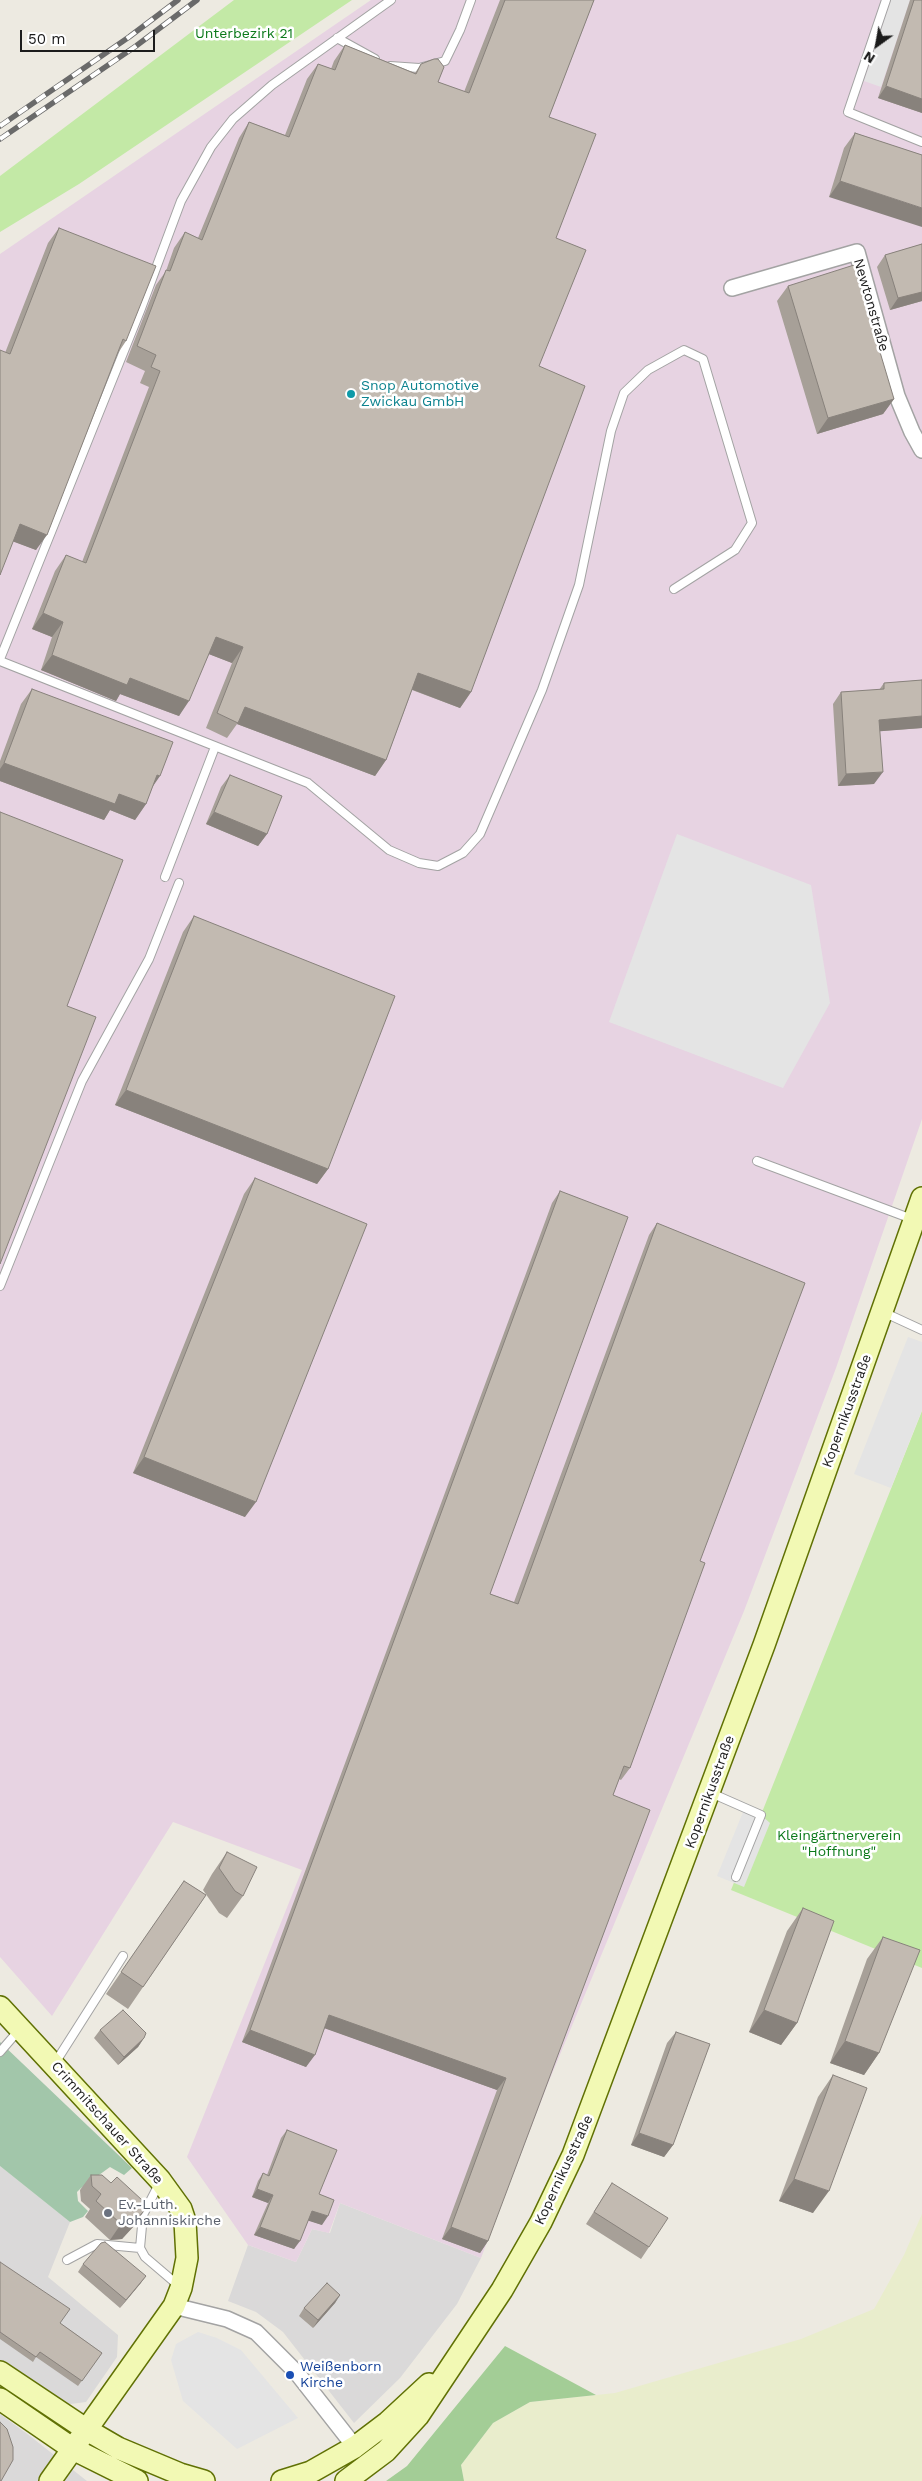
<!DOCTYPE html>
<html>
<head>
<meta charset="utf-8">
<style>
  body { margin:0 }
  #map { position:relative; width:922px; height:2481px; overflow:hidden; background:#edeae1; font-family:"Work Sans",sans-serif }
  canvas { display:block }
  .north { position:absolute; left:852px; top:20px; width:50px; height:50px; -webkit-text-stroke:4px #fff; paint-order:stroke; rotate:212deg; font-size:14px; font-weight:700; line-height:20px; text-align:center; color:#1c1c1c }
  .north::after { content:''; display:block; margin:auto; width:18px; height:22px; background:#1c1c1c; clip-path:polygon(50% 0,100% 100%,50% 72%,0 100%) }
  .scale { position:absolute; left:20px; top:30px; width:135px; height:22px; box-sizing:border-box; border:2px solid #1c1c1c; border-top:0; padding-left:6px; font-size:15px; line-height:18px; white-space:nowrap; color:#1c1c1c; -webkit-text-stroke:4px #fff; paint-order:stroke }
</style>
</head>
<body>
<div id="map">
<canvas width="922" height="2481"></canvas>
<div class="north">N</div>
<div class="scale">50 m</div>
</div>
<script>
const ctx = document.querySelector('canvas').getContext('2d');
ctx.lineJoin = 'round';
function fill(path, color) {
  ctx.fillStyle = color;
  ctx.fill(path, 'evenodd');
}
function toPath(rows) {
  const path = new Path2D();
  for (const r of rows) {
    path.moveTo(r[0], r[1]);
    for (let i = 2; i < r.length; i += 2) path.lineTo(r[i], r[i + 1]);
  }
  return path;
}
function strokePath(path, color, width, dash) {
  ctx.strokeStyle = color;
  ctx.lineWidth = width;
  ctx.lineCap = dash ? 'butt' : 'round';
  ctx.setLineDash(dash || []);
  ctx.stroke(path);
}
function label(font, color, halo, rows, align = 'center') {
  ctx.font = font + ' "Work Sans",sans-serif';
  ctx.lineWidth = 5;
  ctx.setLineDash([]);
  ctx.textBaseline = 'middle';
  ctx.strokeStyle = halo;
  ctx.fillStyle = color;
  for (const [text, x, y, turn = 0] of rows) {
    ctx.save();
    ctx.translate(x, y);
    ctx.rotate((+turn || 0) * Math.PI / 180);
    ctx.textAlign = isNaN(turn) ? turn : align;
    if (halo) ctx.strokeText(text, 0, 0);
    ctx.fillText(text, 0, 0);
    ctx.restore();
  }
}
const residential = toPath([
  [0,2166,70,2222,48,2277,118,2335,117,2357,86,2402,63,2405,0,2360],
  [340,2203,481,2258,457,2304,400,2378,354,2423,283,2332,256,2312,228,2301,248,2245,296,2262,312,2229,330,2233],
  [0,2414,30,2436,87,2481,0,2481]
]);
const industrial = toPath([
  [371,0,922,0,922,1119,836,1368,744,1611,547,2086,481,2258,340,2203,329,2233,312,2229,296,2262,248,2245,187,2157,302,1870,173,1822,52,2016,0,1957,0,254]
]);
const farmland = toPath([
  [922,2214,922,2481,464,2481,461,2465,493,2423,530,2402,615,2393,801,2339,874,2309,904,2255]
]);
const grass = toPath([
  [234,0,352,0,79,184,0,232,0,176],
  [922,1411,922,1968,731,1890]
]);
const forest = toPath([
  [505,2346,596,2395,530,2402,493,2423,461,2465,464,2481,386,2481,407,2466]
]);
const cemetery = toPath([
  [0,2042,132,2168,124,2175,110,2167,81,2188,77,2192,78,2201,88,2211,83,2217,70,2222,0,2166]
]);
const parking = toPath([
  [891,0,910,0,881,87,864,81],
  [677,834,811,885,830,1003,783,1088,609,1022],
  [908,1337,922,1342,922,1410,891,1488,854,1474],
  [750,1811,761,1815,770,1823,744,1887,717,1876,743,1812],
  [198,2332,217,2338,241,2350,298,2418,237,2449,183,2401,171,2360,176,2344]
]);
const lane = toPath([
  [886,0,848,112,922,142],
  [337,38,375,59],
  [390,66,419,68,445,61,460,30,471,0],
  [0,659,140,311,181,201,211,147,233,119,272,85,391,0],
  [0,661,308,783,389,850,419,863,438,866,463,853,480,834,542,690,579,585,611,431,624,393,648,370,684,350,703,359,752,523,735,550,674,589],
  [165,877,215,747],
  [757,1161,912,1219],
  [0,1286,82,1081,149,959,179,883],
  [883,1312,922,1330],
  [711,1793,761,1815,736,1877],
  [0,2052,19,2030],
  [55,2063,123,1956],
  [160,2182,143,2215,140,2248,145,2257,179,2286],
  [67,2260,97,2244,140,2248]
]);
const street = toPath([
  [732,288,857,252,897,396,912,432,922,450],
  [174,2306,227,2319,256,2332,297,2373,355,2447]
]);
const secondary = toPath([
  [0,2007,160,2180,181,2209,185,2221,187,2258,181,2288,174,2306,50,2481],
  [0,2372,87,2430,118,2448,180,2474,204,2481],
  [0,2399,73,2449,137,2481],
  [282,2481,311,2472,355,2447,388,2422,429,2384],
  [346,2481,386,2451,418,2416,502,2290,541,2222,573,2155,764,1645,922,1198]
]);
const rail = toPath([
  [0,126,129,37,178,0],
  [0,139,136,46,197,0]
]);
const wall = toPath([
  [500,0,594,0,549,117,556,238,539,366,471,692,460,708,412,690,386,760,375,776,237,724,227,738,206,728,232,663,209,654,179,716,120,694,116,701,41,670,52,637,32,629,55,571,66,555,82,562,149,387,140,383,145,371,126,362,156,285,166,271,174,248,185,232,198,238,239,138,249,122,285,135,307,79,318,64,331,69,334,61,345,45,415,73,421,64,438,82,464,92],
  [910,0,922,0,922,113,878,98],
  [855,133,922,155,829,197,844,148],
  [59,228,126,341,116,356,36,550,13,541,5,353,48,243],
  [922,244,922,301,890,310,877,267,885,255],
  [788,286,894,399,883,414,817,434,777,301],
  [922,680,922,728,880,731,874,784,838,786,833,704,841,692,879,690,884,683],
  [32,689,152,788,146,804,135,820,110,810,104,820,0,781,0,761,21,704],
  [230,775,267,834,258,846,206,824,221,787],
  [194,916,328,1169,317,1184,115,1105,183,932],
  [255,1178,245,1517,133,1473,244,1194],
  [560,1191,490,1594,514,1602,649,1235,657,1223,700,1561,630,1768,621,1780,619,1779,613,1795,488,2241,480,2253,442,2239,497,2090,325,2028,306,2067,242,2042,552,1203],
  [227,1852,243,1896,227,1918,219,1913,203,1890,212,1874],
  [184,1881,206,1895,128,2009,106,1994],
  [803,1908,797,2023,781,2045,749,2032,787,1931],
  [883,1937,879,2053,864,2075,830,2063,867,1959],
  [100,2030,144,2038,138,2047,118,2065,94,2038],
  [676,2032,673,2145,664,2157,631,2145,667,2043],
  [833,2075,813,2213,779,2201,818,2097],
  [287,2130,319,2194,322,2225,308,2220,294,2249,254,2235,268,2203,252,2197,258,2181,263,2173,267,2175,281,2138],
  [91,2175,133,2227,122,2239,110,2240,85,2217,90,2209,81,2201,80,2190],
  [612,2183,649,2247,641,2259,586,2224],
  [0,2262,60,2323,102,2353,78,2386,36,2357,33,2362,0,2339],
  [83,2264,146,2276,140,2284,120,2308,78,2272],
  [340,2295,335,2303,313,2328,299,2316,304,2308]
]);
const shadedWall = toPath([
  [886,86,922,99,922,113,878,98],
  [840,181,922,208,922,227,829,197],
  [922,292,922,301,890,310,898,298],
  [894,399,883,414,817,434,828,418],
  [20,524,47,535,36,550,9,540],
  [43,613,63,622,52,637,32,629],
  [216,637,243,647,232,663,206,653],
  [52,655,130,678,189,701,179,716,120,694,116,701,41,670],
  [418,673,471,692,460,708,408,688],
  [245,707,386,760,375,776,237,724],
  [922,716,922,728,871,732,879,720],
  [4,763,119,794,146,804,135,820,110,810,104,820,0,781,0,769],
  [883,772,874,784,838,786,846,774],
  [157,775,160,776,149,792],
  [214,812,267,834,258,846,206,824],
  [126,1090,328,1169,317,1184,115,1105],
  [144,1457,256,1502,245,1517,133,1473],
  [764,2010,797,2023,781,2045,749,2032],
  [329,2015,506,2078,497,2090,321,2027],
  [250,2030,315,2055,306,2067,242,2042],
  [144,2038,138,2047,118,2065,124,2057],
  [845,2041,879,2053,864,2075,830,2063],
  [639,2133,673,2145,664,2157,631,2145],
  [794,2179,829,2191,813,2213,779,2201],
  [257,2189,273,2195,268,2203,252,2197],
  [144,2211,133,2227,122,2239,110,2240,121,2224],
  [312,2211,328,2216,322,2225,306,2220],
  [260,2227,300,2241,294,2249,254,2235],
  [451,2227,488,2241,480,2253,442,2239],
  [146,2276,140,2284,120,2308,126,2300],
  [340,2295,335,2303,313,2328,318,2320]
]);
const building = toPath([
  [505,0,594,0,549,117,596,134,556,238,586,250,539,366,585,386,471,692,418,673,386,760,245,707,238,723,217,713,243,647,216,637,189,701,130,678,127,685,52,655,63,622,43,613,66,555,86,563,160,371,151,367,156,355,137,346,166,270,170,271,185,232,202,240,249,122,289,137,318,64,335,70,345,45,416,74,421,64,434,59,438,59,444,67,438,82,469,93,505,0],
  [914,0,922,0,922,99,886,86,914,0],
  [855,133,922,155,922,208,840,181,855,133],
  [59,228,156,266,126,341,123,339,47,535,20,524,0,575,0,350,10,354,59,228],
  [922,244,922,292,898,298,885,255,922,244],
  [854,265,894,399,828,418,788,286,854,265],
  [922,680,922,716,879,720,883,772,846,774,841,692,884,689,884,683,922,680],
  [32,689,173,742,160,776,157,775,146,804,119,794,115,804,4,763,32,689],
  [230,775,282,796,267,834,214,812,230,775],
  [0,812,123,860,67,1006,96,1017,0,1264,0,812],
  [194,916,395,996,328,1169,126,1090,194,916],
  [255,1178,367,1224,256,1502,144,1457,255,1178],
  [560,1191,628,1217,490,1594,518,1604,657,1223,805,1283,700,1561,705,1563,630,1768,624,1766,613,1795,650,1810,488,2241,451,2227,506,2078,329,2015,315,2055,250,2030,560,1191],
  [227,1852,257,1867,243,1896,235,1891,219,1868,227,1852],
  [184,1881,206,1895,143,1987,121,1972,184,1881],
  [803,1908,834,1921,797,2023,764,2010,803,1908],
  [883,1937,920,1950,879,2053,845,2041,883,1937],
  [123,2010,146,2033,144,2038,124,2057,100,2030,123,2010],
  [676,2032,710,2044,673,2145,639,2133,676,2032],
  [833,2075,867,2088,829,2191,794,2179,833,2075],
  [287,2130,337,2150,319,2194,334,2200,328,2216,312,2211,300,2241,260,2227,273,2195,257,2189,263,2173,269,2176,287,2130],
  [91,2175,102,2175,111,2183,117,2177,142,2200,144,2211,133,2223,121,2224,96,2201,101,2194,92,2186,91,2175],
  [612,2183,668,2218,649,2247,594,2212,612,2183],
  [105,2242,146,2276,126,2300,83,2264,101,2243,105,2242],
  [0,2262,70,2309,60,2323,102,2353,82,2381,40,2352,36,2357,0,2332,0,2262],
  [327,2283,340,2295,318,2320,304,2308,327,2283],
  [0,2422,7,2429,13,2447,13,2460,1,2481,0,2481,0,2422]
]);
const markers = [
  [351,394,5,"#0f9aa8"],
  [108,2213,5,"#6b7280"],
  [290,2375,5,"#1a4fb4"]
];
const parkNames = [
  ["Unterbezirk 21",244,34],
  ["Kleingärtnerverein",839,1836],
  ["\"Hoffnung\"",839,1852]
];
const streetNames = [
  ["Newtonstraße",871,305,74],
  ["Kopernikusstraße",847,1411,-70],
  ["Kopernikusstraße",710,1792,-70],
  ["Crimmitschauer Straße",107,2123,48],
  ["Kopernikusstraße",564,2170,-65]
];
const cultureNames = [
  ["Snop Automotive",361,386],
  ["Zwickau GmbH",361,402]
];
const worshipNames = [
  ["Ev.-Luth.",118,2205],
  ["Johanniskirche",118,2221]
];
const transitNames = [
  ["Weißenborn",300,2367],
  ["Kirche",300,2383]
];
fill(residential, '#dad9d9');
fill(industrial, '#e7d3e2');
fill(farmland, '#e9edcc');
fill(grass, '#c3e9a6');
fill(forest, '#a3cd96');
fill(cemetery, '#a2c6aa');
fill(parking, '#e4e4e4');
strokePath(lane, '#a3a3a3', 10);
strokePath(street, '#a3a3a3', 18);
strokePath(secondary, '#607104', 24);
strokePath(lane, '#fff', 8);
strokePath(street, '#fff', 15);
strokePath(secondary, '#f2f9b4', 21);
strokePath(rail, '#6a6a6a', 5.5);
strokePath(rail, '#fff', 4, [11]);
fill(wall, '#a7a098');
fill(shadedWall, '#88827c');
fill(building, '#c2bab1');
strokePath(building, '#88827c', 1);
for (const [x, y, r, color] of markers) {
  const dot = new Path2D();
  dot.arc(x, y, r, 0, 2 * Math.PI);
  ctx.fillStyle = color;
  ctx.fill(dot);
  strokePath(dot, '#fff', 2);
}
label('14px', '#0b791a', '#fff', parkNames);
label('14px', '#1c1c1c', '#fff', streetNames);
label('14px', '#0d838f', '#fff', cultureNames, 'left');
label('14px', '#5b616d', '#fff', worshipNames, 'left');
label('14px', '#164399', '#fff', transitNames, 'left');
</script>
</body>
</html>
